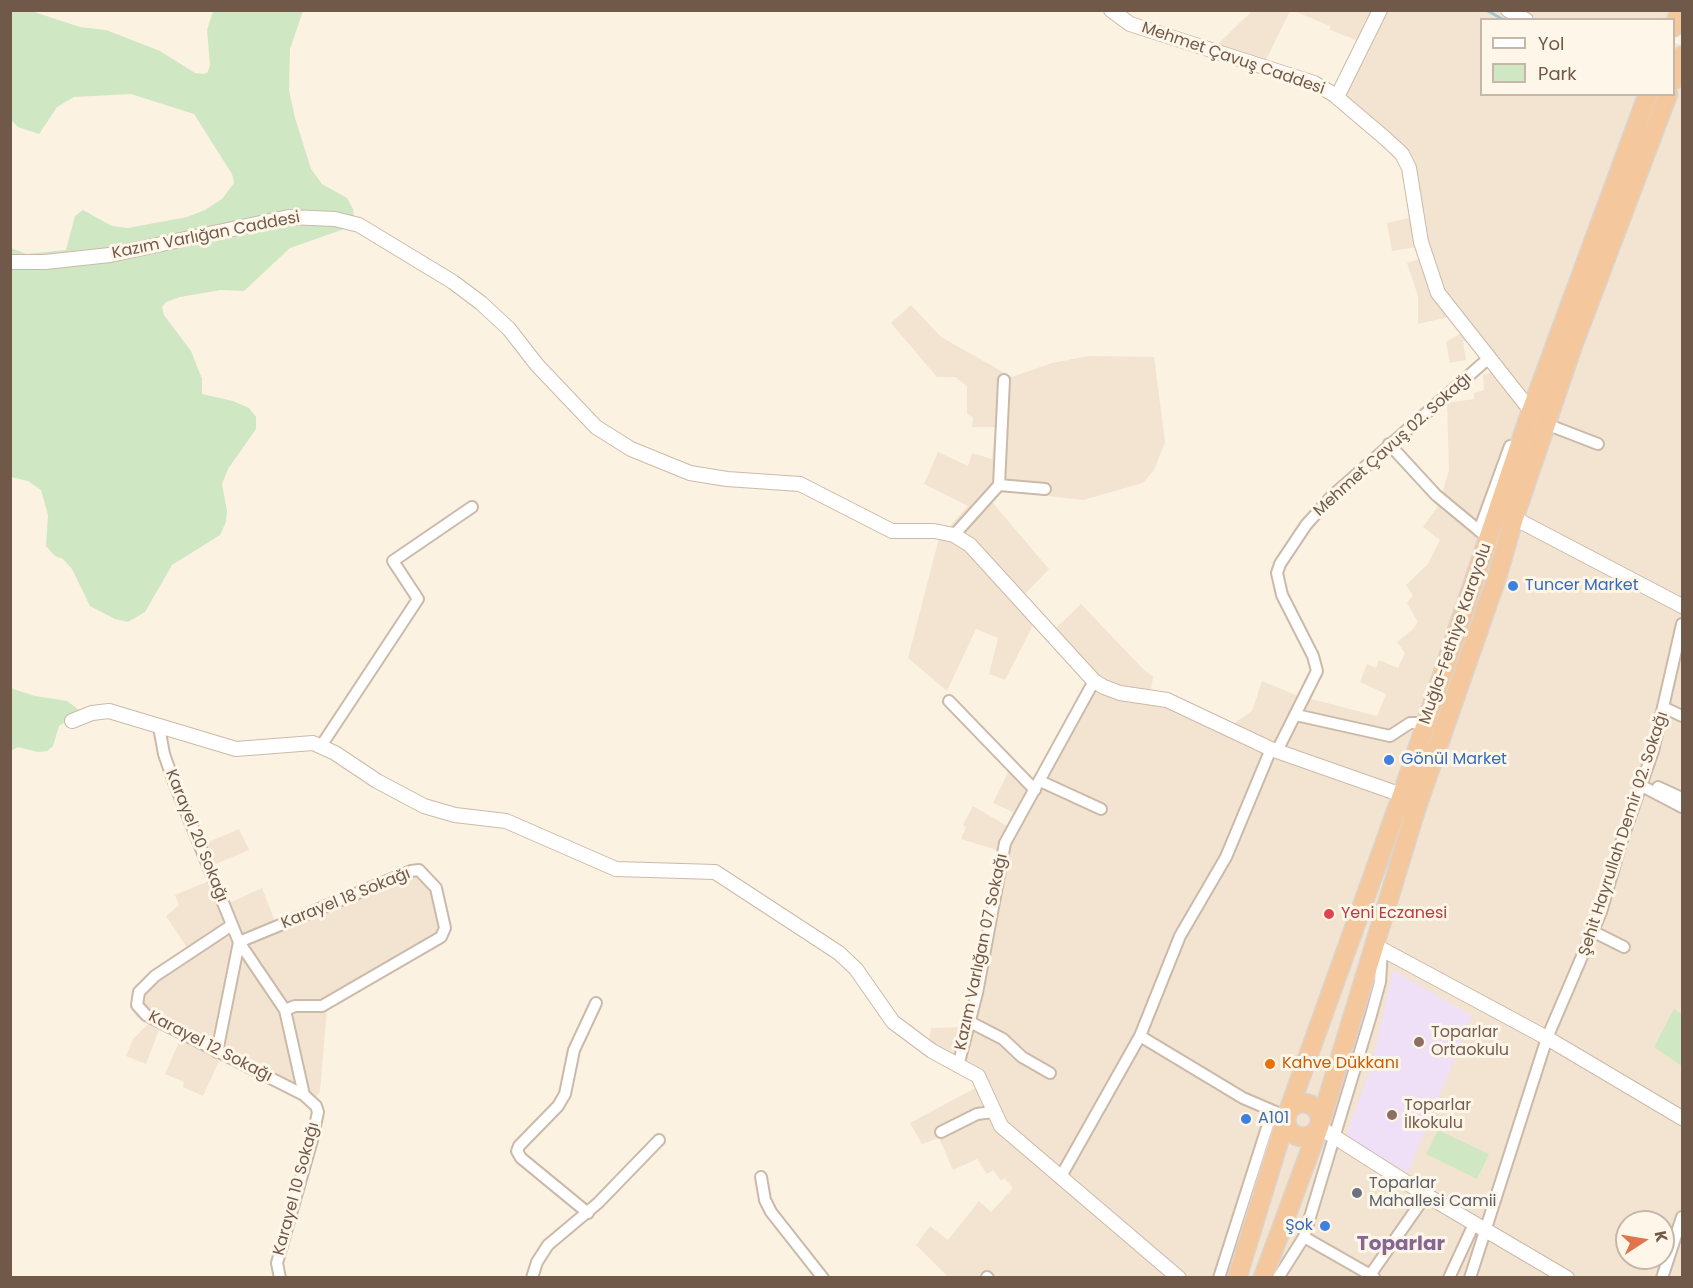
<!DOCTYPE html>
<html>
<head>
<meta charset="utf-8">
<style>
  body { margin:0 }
  #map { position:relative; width:1693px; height:1288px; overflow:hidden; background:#fbf2e2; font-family:Poppins,sans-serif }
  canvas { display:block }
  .frame { position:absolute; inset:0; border:12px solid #71594a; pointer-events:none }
  .legend { position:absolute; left:1480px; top:18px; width:195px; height:78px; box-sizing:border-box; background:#fef6e8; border:2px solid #c6b7a9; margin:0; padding:8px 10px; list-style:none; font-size:18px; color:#71594a }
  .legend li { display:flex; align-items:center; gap:12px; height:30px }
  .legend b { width:30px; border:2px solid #c6b7a9 }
  .north { position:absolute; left:1615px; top:1210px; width:60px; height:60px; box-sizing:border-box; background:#fef6e8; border:2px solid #c6b7a9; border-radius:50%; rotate:78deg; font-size:16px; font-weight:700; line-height:24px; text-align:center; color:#71594a }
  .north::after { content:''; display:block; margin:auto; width:21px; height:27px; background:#df744d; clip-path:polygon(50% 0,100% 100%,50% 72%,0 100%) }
</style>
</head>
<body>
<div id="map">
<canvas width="1693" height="1288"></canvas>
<div class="frame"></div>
<ul class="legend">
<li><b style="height:8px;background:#fff"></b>Yol</li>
<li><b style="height:16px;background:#cfe7c2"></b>Park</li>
</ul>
<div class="north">K</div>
</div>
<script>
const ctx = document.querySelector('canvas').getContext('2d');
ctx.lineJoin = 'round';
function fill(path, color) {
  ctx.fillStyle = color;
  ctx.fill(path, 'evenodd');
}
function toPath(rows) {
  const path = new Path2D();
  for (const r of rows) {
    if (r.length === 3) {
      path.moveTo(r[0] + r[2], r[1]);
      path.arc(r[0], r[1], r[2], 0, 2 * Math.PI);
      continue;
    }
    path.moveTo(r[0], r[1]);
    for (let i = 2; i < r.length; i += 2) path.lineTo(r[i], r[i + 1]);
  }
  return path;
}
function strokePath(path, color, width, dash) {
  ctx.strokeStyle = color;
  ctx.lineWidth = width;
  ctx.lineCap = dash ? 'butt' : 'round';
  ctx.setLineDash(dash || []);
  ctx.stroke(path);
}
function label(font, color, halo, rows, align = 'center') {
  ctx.font = font + ' Poppins,sans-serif';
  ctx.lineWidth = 6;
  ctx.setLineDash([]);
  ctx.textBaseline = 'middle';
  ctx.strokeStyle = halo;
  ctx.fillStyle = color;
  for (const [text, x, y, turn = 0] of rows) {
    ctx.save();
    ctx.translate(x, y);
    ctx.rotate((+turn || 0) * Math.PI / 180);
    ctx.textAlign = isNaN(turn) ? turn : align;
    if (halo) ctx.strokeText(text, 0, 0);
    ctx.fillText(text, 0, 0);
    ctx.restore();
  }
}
const residential = toPath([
  [1252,11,1290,11,1265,62,1216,46],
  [1294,11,1672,11,1668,20,1482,20,1482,94,1674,94,1674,43,1682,45,1682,1277,949,1278,916,1245,930,1226,948,1240,979,1201,991,1212,1013,1188,1004,1178,1001,1181,993,1170,987,1174,977,1159,953,1170,939,1138,922,1144,910,1123,977,1087,969,1076,927,1054,931,1028,963,1027,978,964,997,850,961,839,966,827,963,825,973,806,1007,826,1013,812,993,803,1013,762,1034,783,1089,682,1033,625,1005,680,989,674,998,638,976,629,947,691,908,658,939,538,968,506,924,484,938,452,968,466,972,453,992,459,995,427,972,427,973,417,967,414,967,386,955,377,937,377,891,323,911,305,941,337,1012,377,1052,363,1088,356,1154,357,1165,442,1154,470,1143,483,1083,500,1003,491,992,502,1049,569,1024,595,1055,629,1081,604,1145,671,1153,676,1151,690,1233,724,1252,711,1262,681,1296,695,1377,716,1386,694,1360,682,1367,664,1376,668,1379,660,1398,668,1405,653,1397,642,1412,630,1418,622,1407,603,1413,596,1406,585,1428,564,1440,540,1423,527,1438,506,1449,470,1447,403,1474,399,1474,393,1484,390,1483,375,1492,372,1472,341,1463,341,1466,360,1450,363,1446,342,1461,333,1448,317,1418,324,1418,296,1407,263,1419,259,1416,247,1392,251,1387,223,1409,218,1407,184,1401,161,1331,98,1362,42,1330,30,1330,26],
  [1627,1222,1663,1222,1663,1258,1627,1258],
  [239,829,249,850,211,866,227,904,262,888,276,924,418,863,432,875,444,900,449,927,448,935,442,941,327,1008,320,1092,310,1104,220,1059,203,1096,183,1087,184,1082,165,1074,180,1040,159,1030,146,1064,126,1056,133,1039,148,1024,137,1017,131,1007,135,987,155,970,188,949,166,916,179,905,175,895,209,881,197,847]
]);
const education = toPath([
  [1393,970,1472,1016,1408,1173,1353,1140,1347,1132,1371,1068]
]);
const green = toPath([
  [11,11,31,11,80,27,106,30,160,51,195,73,204,74,208,72,210,65,207,30,213,11,303,11,290,49,289,90,295,118,311,169,322,184,347,198,353,209,354,217,344,229,290,248,244,291,221,290,180,297,166,302,162,307,164,315,191,351,202,379,202,394,233,401,249,408,256,417,256,429,228,469,222,484,227,511,226,522,220,535,172,565,145,612,128,622,115,619,90,606,72,569,63,559,55,556,46,546,48,515,41,490,28,481,11,477,11,248,26,254,66,250,75,216,83,210,112,226,128,228,187,217,205,210,222,199,234,183,232,174,194,114,131,94,74,97,57,107,39,134,18,127,11,120],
  [10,688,35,696,67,701,79,710,78,714,59,726,53,746,47,751,38,752,18,747,11,751],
  [1674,1009,1682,1014,1682,1066,1654,1047],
  [1438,1130,1489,1154,1477,1179,1426,1154]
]);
const stream = toPath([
  [1486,10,1504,20]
]);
const minor = toPath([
  [1546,424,1598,444],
  [1389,444,1436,495,1488,538],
  [999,485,1045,489],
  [1479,531,1510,446],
  [954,535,999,485,1004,380],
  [949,701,1035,790],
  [1665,708,1682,716],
  [1296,715,1390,736,1410,723,1426,723],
  [159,727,164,754,172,777,239,942,285,1010,304,1095],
  [321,746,418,599,393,561,472,507],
  [1277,751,1317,671,1313,656,1282,595,1277,573,1280,564,1306,525,1332,496,1490,357],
  [1040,781,1101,809],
  [1642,786,1682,807],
  [1658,787,1682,798],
  [232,925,155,976,139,992,137,1005,146,1015,304,1095,316,1106,318,1112,312,1140,277,1263,280,1278],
  [1594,932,1624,947],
  [239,942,411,871,419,870,436,888,445,928,441,937,322,1006,295,1006,285,1010],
  [970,1022,1003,1039,1022,1057,1050,1073],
  [1140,1036,1243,1098,1278,1113],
  [217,1052,239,942],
  [958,1066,977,993,1005,843,1094,681],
  [941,1132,977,1114,993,1112],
  [761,1177,765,1200,771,1212,823,1278],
  [1060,1178,1140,1036,1180,936,1226,857,1271,749],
  [588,1213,521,1158,517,1151,519,1146,558,1106,565,1094,574,1050,596,1003],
  [1304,1237,1374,1277],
  [987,1277,988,1278],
  [532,1278,537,1262,548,1245,598,1203,659,1140],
  [1219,1278,1272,1112],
  [1278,1278,1304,1237,1371,1015,1380,982,1382,950],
  [1368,1278,1426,1195],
  [1449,1278,1474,1224],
  [1470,1278,1547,1038,1601,912,1621,843,1653,751,1682,624],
  [1662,1278,1682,1217]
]);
const tertiary = toPath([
  [1111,10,1130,24,1314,83,1333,94,1386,139,1402,154,1409,168,1421,242,1438,293,1531,411],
  [1508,10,1526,20],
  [1337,97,1380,10],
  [10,262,45,262,110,255,289,217,335,219,359,225,453,282,481,303,509,329,537,365,596,427,631,449,690,473,727,479,800,484,892,531,934,531,954,535,970,545,1094,681,1104,687,1120,693,1167,700,1271,749,1402,795],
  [1514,518,1682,606],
  [72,721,92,713,109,711,236,749,313,743,335,753,377,781,424,806,455,815,506,821,616,869,715,872,839,953,856,969,893,1022,932,1051,978,1076,1001,1126,1179,1278],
  [1374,945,1547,1038,1682,1118],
  [1319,1127,1426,1195,1567,1278]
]);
const trunk = toPath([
  [1674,27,1680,10],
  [1674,80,1682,56],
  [1303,1120,17],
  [1237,1278,1287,1115,1402,795,1531,411,1648,94],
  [1263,1278,1319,1127,1417,806,1497,577,1514,518,1573,345,1668,94]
]);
const markers = [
  [1513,586,6,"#3f7fe0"],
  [1389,760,6,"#3f7fe0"],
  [1329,914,6,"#e0444e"],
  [1419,1042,6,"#8d6e63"],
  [1270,1064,6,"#e8710a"],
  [1392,1115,6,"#8d6e63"],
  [1246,1119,6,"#3f7fe0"],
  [1357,1193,6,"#6b7280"],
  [1325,1226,6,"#3f7fe0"]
];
const streetNames = [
  ["Mehmet Çavuş Caddesi",1233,59,19],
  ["Kazım Varlığan Caddesi",206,236,-11],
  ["Mehmet Çavuş 02. Sokağı",1393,445,-42],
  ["Muğla-Fethiye Karayolu",1456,634,-71],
  ["Şehit Hayrullah Demir 02. Sokağı",1624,834,-72],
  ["Karayel 20 Sokağı",196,836,68],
  ["Karayel 18 Sokağı",346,899,-22],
  ["Kazım Varlığan 07 Sokağı",982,952,-78],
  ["Karayel 12 Sokağı",210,1047,27],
  ["Karayel 10 Sokağı",297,1189,-75]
];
const shopNames = [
  ["Tuncer Market",1525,586],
  ["Gönül Market",1401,760],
  ["A101",1258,1119],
  ["Şok",1313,1226,"right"]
];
const healthNames = [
  ["Yeni Eczanesi",1341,914]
];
const educationNames = [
  ["Toparlar",1431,1033],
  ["Ortaokulu",1431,1051],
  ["Toparlar",1404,1106],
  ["İlkokulu",1404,1124]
];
const foodNames = [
  ["Kahve Dükkanı",1282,1064]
];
const worshipNames = [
  ["Toparlar",1369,1184],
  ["Mahallesi Camii",1369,1202]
];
const quarterNames = [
  ["Toparlar",1401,1245]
];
fill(residential, '#f2e4d1');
fill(education, '#efdff7');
fill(green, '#cfe7c2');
strokePath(stream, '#9fc9d4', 3);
strokePath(minor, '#cbbaa9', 14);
strokePath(tertiary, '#cbbaa9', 16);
strokePath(trunk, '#dad4d0', 21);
strokePath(minor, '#fff', 10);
strokePath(tertiary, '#fff', 14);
strokePath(trunk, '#f4c89c', 18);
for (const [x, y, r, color] of markers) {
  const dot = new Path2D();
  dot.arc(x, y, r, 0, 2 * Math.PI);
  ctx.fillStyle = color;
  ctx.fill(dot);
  strokePath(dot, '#fef6e8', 2);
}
label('16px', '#71594a', '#fef6e8', streetNames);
label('16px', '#366cbe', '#fef6e8', shopNames, 'left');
label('16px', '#be3a42', '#fef6e8', healthNames, 'left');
label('16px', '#785e54', '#fef6e8', educationNames, 'left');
label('16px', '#c56008', '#fef6e8', foodNames, 'left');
label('16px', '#5b616d', '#fef6e8', worshipNames, 'left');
label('bold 20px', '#866694', '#fef6e8', quarterNames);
</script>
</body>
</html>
